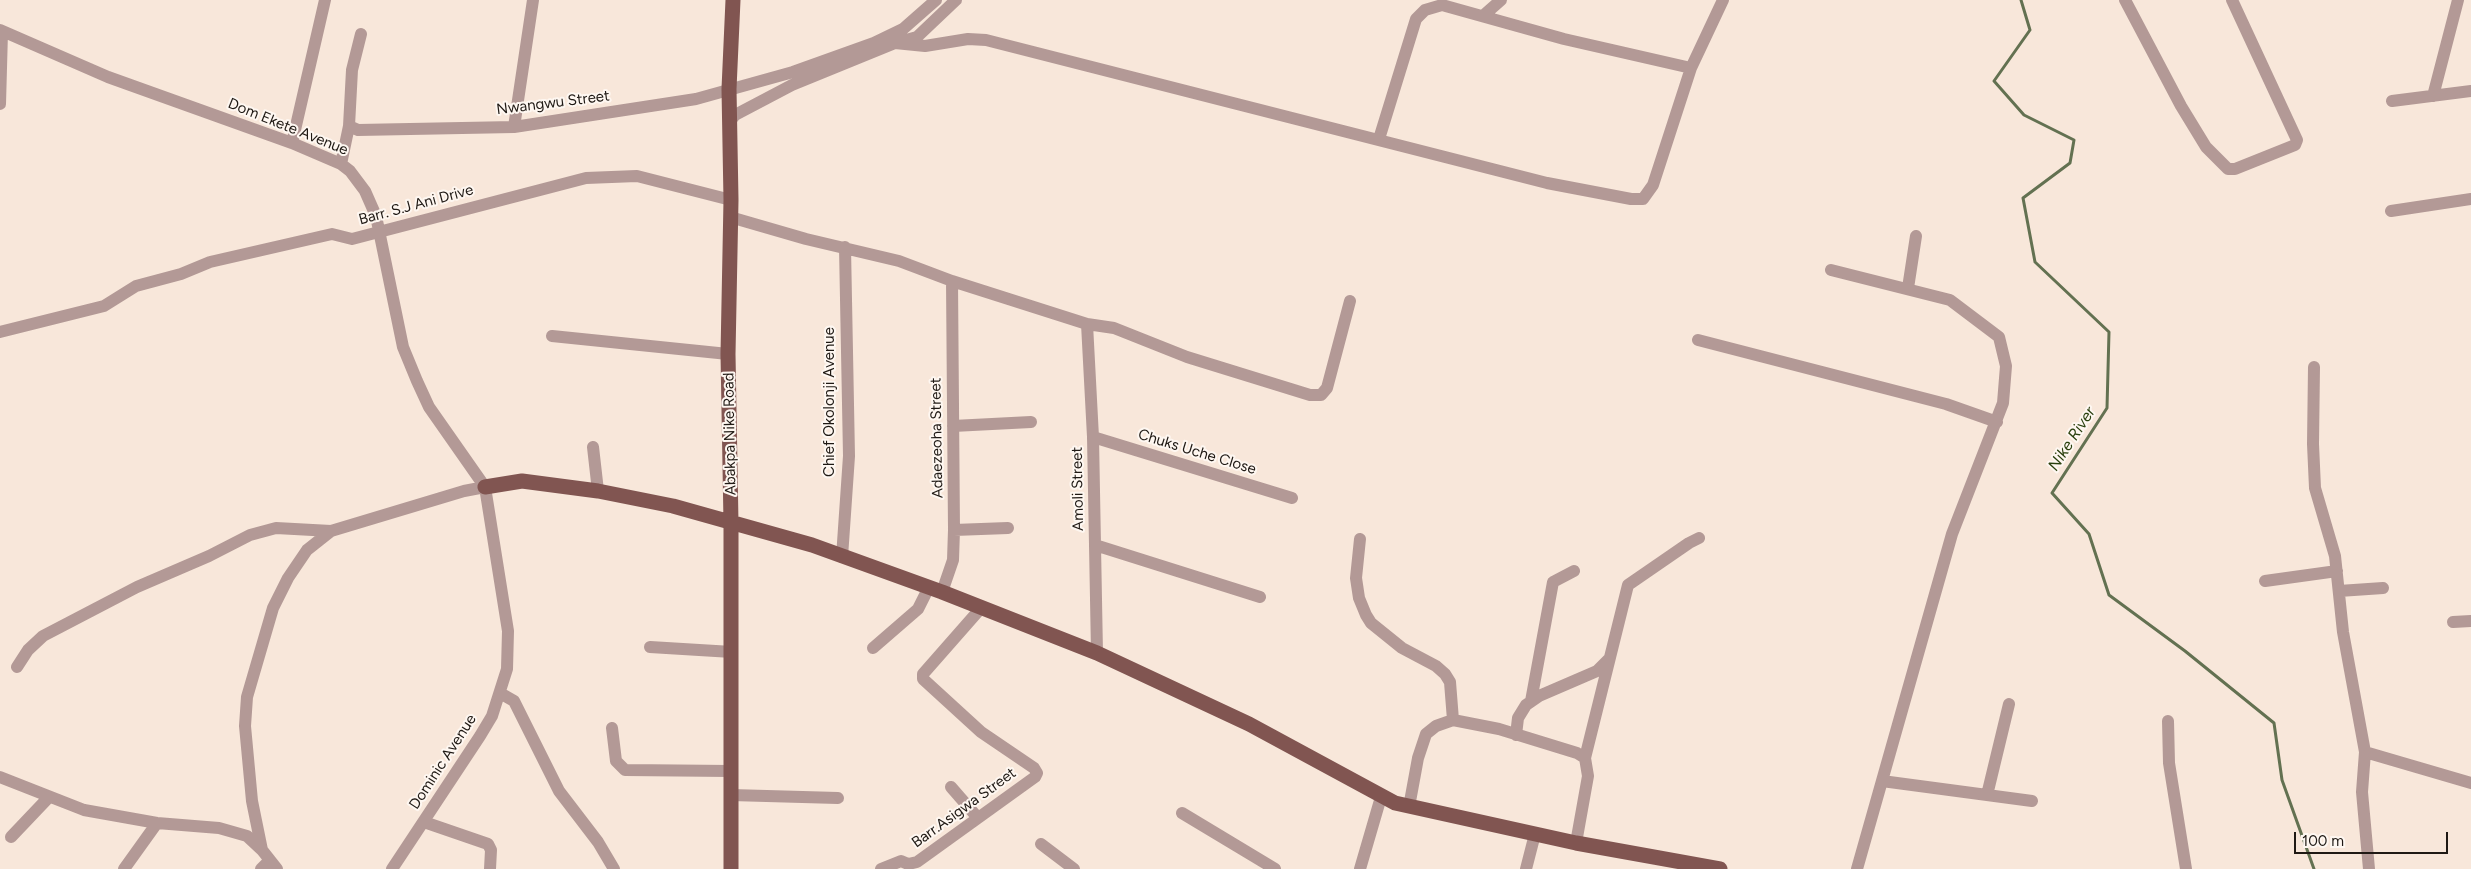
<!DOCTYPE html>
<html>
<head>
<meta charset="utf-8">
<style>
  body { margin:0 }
  #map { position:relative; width:2471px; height:869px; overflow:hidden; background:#f8e7da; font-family:Figtree,sans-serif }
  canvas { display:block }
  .scale { position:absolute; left:2294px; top:832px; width:154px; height:22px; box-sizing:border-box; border:2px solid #1f1914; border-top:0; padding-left:6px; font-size:15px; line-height:18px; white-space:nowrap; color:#1f1914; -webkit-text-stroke:4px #fef7f1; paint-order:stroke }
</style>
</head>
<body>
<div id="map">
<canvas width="2471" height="869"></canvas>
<div class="scale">100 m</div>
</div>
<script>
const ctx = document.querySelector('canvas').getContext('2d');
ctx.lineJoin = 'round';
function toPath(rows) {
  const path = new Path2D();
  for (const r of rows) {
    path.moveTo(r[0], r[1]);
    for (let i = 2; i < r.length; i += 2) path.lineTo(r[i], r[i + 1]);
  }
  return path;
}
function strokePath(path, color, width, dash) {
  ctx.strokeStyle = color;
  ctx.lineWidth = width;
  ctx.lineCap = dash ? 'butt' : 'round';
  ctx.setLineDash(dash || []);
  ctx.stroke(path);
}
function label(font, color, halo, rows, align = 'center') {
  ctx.font = font + ' Figtree,sans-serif';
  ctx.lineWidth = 4;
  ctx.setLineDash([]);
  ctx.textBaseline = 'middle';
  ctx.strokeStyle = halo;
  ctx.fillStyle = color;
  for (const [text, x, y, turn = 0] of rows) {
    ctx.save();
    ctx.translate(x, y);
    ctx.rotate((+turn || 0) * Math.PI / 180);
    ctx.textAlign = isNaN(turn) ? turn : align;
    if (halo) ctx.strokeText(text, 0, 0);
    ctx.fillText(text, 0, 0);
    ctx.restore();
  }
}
const stream = toPath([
  [2021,0,2030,30,1994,81,2024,115,2074,140,2070,163,2023,198,2035,262,2109,332,2107,408,2052,493,2089,534,2109,595,2185,651,2274,723,2282,780,2314,869]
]);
const minor = toPath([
  [2125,0,2181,106,2206,147,2228,169,2235,169,2295,145,2297,140,2232,0],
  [1484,15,1501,0],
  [0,30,108,77,292,143,341,164,350,171,365,191,376,216,403,347,417,381,429,407,485,487],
  [895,43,925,46,968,39,986,40,1547,183,1631,199,1643,199,1653,185,1691,68,1723,0],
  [2433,96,2458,0],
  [2392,101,2471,91],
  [0,104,2,32],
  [349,126,358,130,514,127,696,99,793,72,874,43,903,29,936,0],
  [514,127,533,0],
  [731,129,731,120,735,115,792,85,895,43,917,37,956,0],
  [1379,139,1416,19,1425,10,1442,5,1564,39,1691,68],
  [292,143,325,0],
  [341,164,349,126,352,70,361,34],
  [2391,211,2471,199],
  [730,217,806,239,899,261,952,281,1087,324,1114,328,1187,357,1310,395,1321,395,1327,388,1350,301],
  [1831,270,1950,300,1999,337,2006,366,2003,403,1952,534,1857,869],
  [1908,288,1916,236],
  [1087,324,1093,437,1097,653],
  [0,332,104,306,136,286,181,274,210,262,332,234,352,239,586,178,637,176,731,200],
  [552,336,728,354],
  [1698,340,1946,404,1997,422],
  [2314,367,2313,444,2315,488,2335,556,2343,632,2365,752,2362,792,2369,869],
  [953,426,1031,422],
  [1093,437,1292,498],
  [593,447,598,491],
  [954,530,1008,528],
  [1360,539,1356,578,1359,598,1366,615,1371,623,1402,648,1436,666,1445,674,1450,682,1453,720],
  [1095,545,1260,597],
  [842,557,849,456,845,247],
  [2265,581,2337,571],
  [2339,591,2383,588],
  [942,592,953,560,954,530,952,281],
  [2453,622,2471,621],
  [650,647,732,652],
  [873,648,918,609,929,587],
  [17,667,28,650,43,636,137,587,209,556,250,535,276,528,331,531,464,491,485,487],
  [500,693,514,701,559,791,598,842,614,869],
  [1531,701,1553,582,1574,571],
  [2168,721,2169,763,2186,869],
  [612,728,616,761,625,770,730,771],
  [1516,735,1518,718,1526,705,1539,696,1597,671,1609,659],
  [2365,752,2471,783],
  [1585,758,1628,585,1689,543,1699,538],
  [0,777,84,810,157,823,219,828,247,836,262,850,277,869],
  [1882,781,2032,801],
  [951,787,978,818],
  [731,795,838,798],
  [1987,795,2009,704],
  [1409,807,1418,758,1426,734,1436,726,1453,720,1499,729,1577,753,1585,758,1588,776,1576,843],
  [1182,813,1275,869],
  [424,822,488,844,491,850,490,869],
  [11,837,49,797],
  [1041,844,1074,869],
  [262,850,252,801,245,726,247,697,273,608,288,578,307,550,331,531],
  [124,869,157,823],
  [261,869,270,860],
  [392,869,480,736,492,716,507,669,508,631,485,487],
  [881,869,901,861,908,864,917,862,1035,777,1037,773,1034,768,981,732,923,679,923,674,981,608],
  [1360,869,1381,797],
  [1526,869,1535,834]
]);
const major = toPath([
  [485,487,522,481,598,491,673,506,812,545,942,592,1097,653,1249,724,1395,803,1576,843,1720,869],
  [731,869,731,523,728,354,731,200,729,89,733,0]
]);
const streetNames = [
  ["Nwangwu Street",553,103,-7],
  ["Dom Ekete Avenue",288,127,22],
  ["Barr. S.J Ani Drive",416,205,-15],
  ["Chief Okolonji Avenue",830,402,-90],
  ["Abakpa Nike Road",730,434,-91],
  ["Adaezeoha Street",937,438,-91],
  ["Chuks Uche Close",1197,452,17],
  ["Amoli Street",1078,489,-91],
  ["Dominic Avenue",443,762,-57],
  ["Barr.Asigwa Street",964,808,-36]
];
const waterNames = [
  ["Nike River",2072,439,-57]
];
strokePath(stream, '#637151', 3);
strokePath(minor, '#b39996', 12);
strokePath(major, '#815551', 15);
label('15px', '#1f1914', '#fef7f1', streetNames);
label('italic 16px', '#2a400e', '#fef7f1', waterNames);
</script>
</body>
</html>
